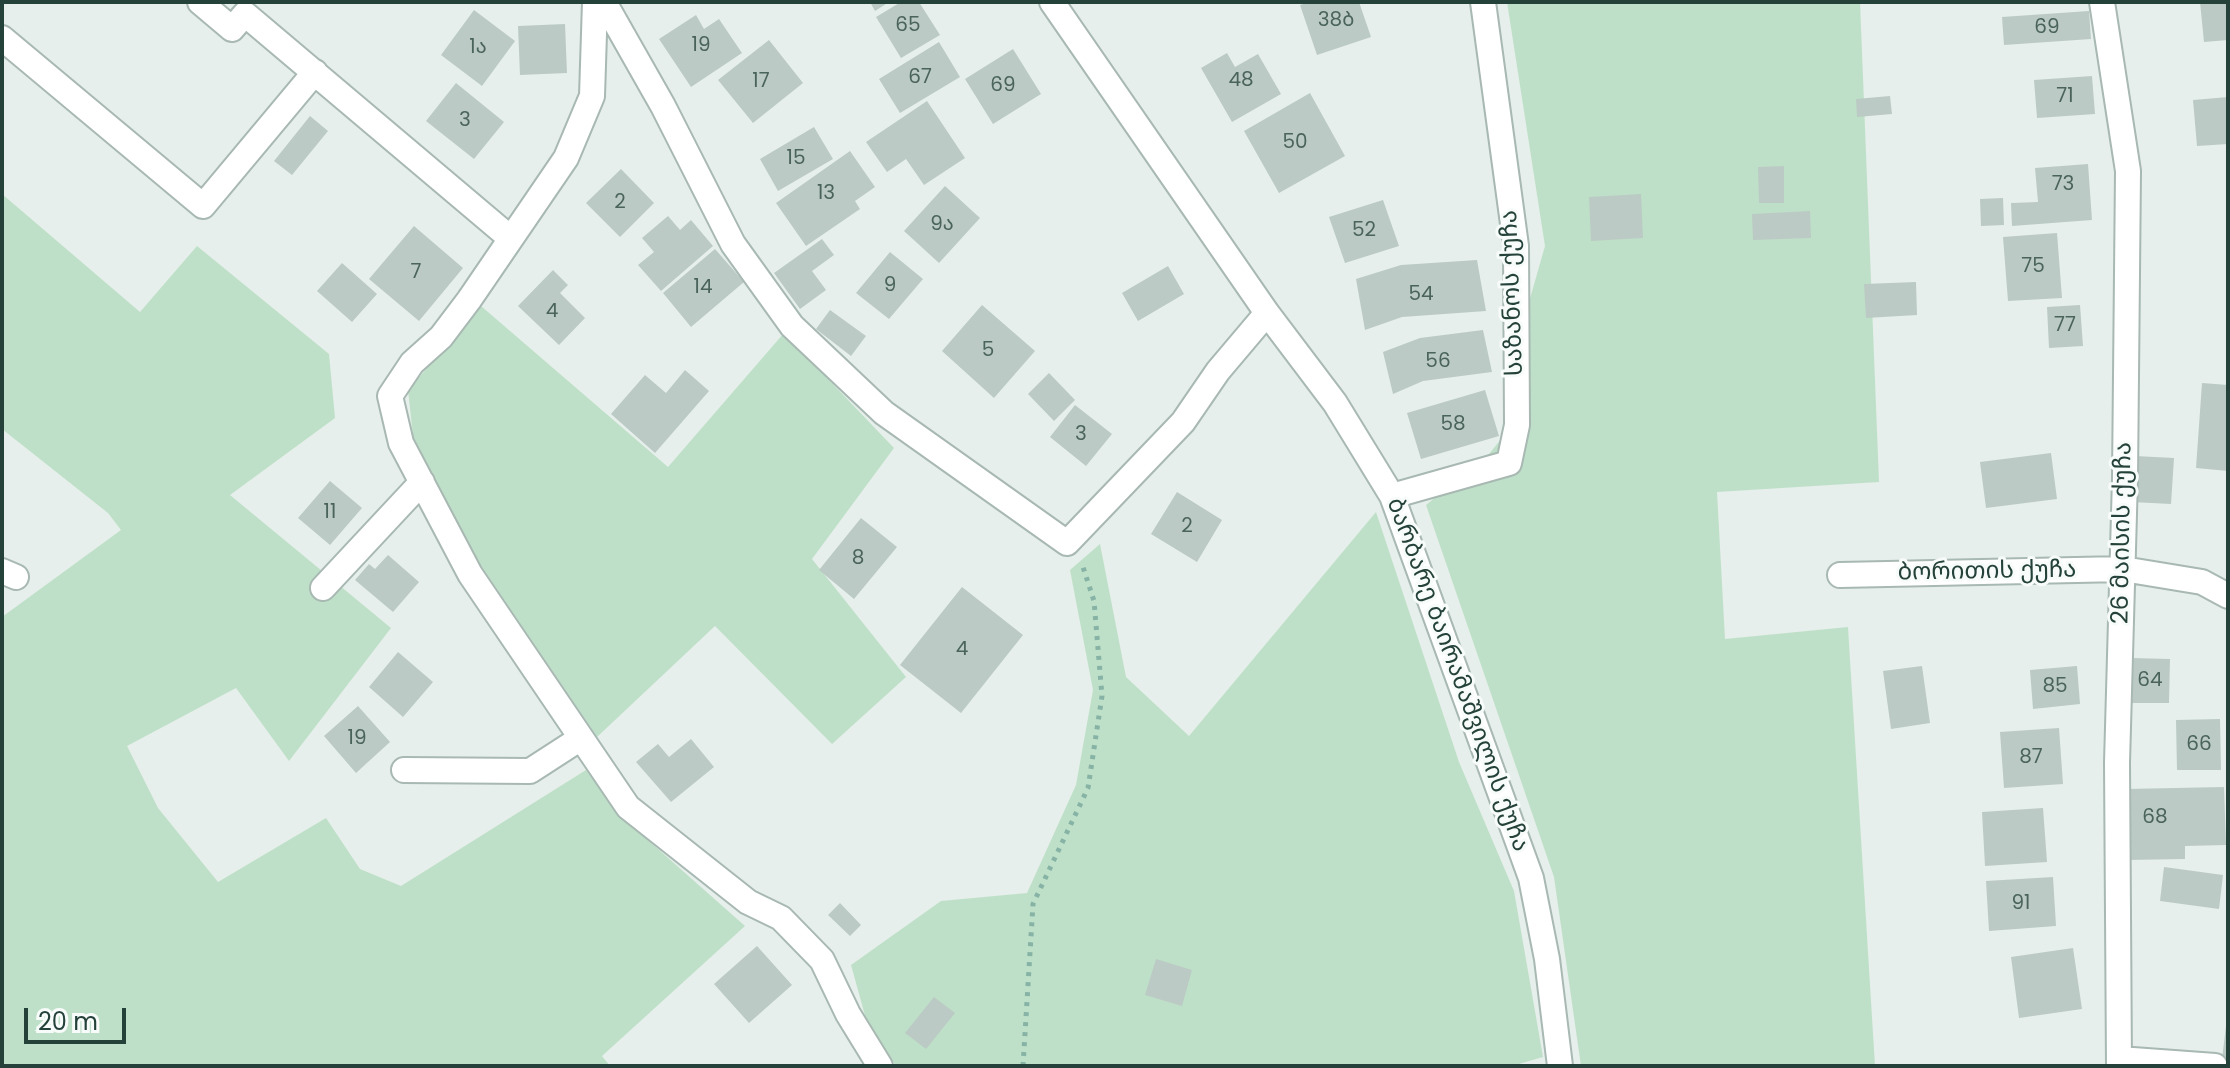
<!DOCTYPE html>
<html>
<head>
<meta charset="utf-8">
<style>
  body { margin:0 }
  #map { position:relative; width:2230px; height:1068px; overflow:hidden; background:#e6efeb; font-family:Poppins,sans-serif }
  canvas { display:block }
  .frame { position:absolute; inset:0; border:4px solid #24423a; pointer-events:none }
  .scale { position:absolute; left:24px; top:1008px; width:102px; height:36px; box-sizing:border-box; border:4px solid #24423a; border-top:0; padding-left:10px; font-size:24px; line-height:28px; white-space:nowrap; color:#24423a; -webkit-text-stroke:6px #f7fbf9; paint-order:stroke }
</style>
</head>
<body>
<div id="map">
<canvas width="2230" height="1068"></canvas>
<div class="frame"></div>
<div class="scale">20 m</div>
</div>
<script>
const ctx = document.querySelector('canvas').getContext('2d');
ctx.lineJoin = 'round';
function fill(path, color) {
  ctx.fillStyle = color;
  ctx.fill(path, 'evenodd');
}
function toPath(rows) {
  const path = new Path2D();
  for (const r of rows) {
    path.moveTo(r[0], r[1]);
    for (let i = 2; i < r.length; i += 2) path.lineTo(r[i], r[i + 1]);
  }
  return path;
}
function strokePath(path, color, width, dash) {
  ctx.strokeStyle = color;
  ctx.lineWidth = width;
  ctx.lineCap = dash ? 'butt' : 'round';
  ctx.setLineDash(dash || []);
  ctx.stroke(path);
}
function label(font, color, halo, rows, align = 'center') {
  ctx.font = font + ' Poppins,"Noto Sans Georgian",sans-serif';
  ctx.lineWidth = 6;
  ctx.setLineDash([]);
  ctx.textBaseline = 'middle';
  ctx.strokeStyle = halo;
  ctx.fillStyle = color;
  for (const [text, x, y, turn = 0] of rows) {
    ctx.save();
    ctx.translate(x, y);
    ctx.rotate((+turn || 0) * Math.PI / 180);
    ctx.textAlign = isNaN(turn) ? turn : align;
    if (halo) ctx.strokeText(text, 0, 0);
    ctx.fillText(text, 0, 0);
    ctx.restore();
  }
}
const green = toPath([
  [1507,2,1860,2,1879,482,1717,492,1725,639,1848,627,1875,1066,1581,1066,1554,877,1426,505,1489,454,1506,433,1527,309,1545,246],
  [2,194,140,312,197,246,329,354,335,418,230,495,391,628,289,761,236,688,127,746,158,808,218,882,326,818,360,869,401,886,586,770,623,818,745,926,602,1056,610,1066,2,1066,2,617,121,530,108,513,2,429],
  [481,306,668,467,784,333,894,448,812,559,906,677,832,744,715,626,597,737,450,520,413,436,408,390],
  [1376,512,1459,762,1514,891,1543,1057,1512,1066,896,1066,866,1019,851,965,941,901,1027,893,1076,785,1093,690,1070,570,1100,544,1126,677,1189,736]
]);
const building = toPath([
  [870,2,889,2,875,11],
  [901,2,919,2,940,35,901,58,876,17],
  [1309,2,1359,2,1371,37,1317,55,1300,5],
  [2200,2,2228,2,2228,40,2204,42],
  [474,10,515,41,482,86,441,55],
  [2089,11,2091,39,2004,45,2002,17],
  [696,15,704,29,719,19,742,53,691,87,659,39],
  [565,24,567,73,520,75,518,26],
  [769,40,803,83,753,123,718,80],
  [939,42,960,77,900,113,879,79],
  [1013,49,1041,94,993,124,965,79],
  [1227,53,1235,67,1258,54,1281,94,1232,122,1201,68],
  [2092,76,2095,114,2037,118,2034,80],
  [456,83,504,122,474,159,426,121],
  [1310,93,1345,156,1279,193,1244,131],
  [1890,96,1892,114,1857,117,1856,99],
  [2228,97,2228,144,2197,146,2193,100],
  [927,101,965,158,924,185,906,159,887,172,866,142],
  [310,116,328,131,292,175,274,161],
  [814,127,833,159,778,191,760,159],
  [850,151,875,187,855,201,860,209,806,246,776,203],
  [2088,164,2092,220,2012,226,2011,203,2038,202,2035,168],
  [1784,166,1784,203,1759,203,1758,167],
  [621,169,654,203,620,237,586,203],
  [945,186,980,218,939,263,904,231],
  [1641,194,1643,238,1591,241,1589,197],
  [2003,198,2004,225,1981,226,1980,199],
  [1383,200,1399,246,1345,263,1329,217],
  [1810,211,1811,238,1753,240,1752,214],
  [668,216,680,230,691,220,713,246,661,291,638,265,654,252,642,238],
  [414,226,463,268,419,321,369,279],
  [2057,233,2062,298,2008,301,2003,237],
  [822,239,834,255,812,271,826,290,800,309,774,273],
  [715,249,744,282,691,327,663,293],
  [890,252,923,279,889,319,856,293],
  [1477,260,1486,311,1402,317,1365,330,1356,279,1401,265],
  [342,263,377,294,352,322,317,291],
  [1168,266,1184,294,1138,321,1122,293],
  [553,270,568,285,560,293,585,318,559,345,518,306],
  [1916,282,1917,315,1866,318,1864,284],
  [982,305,1035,351,994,398,942,351],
  [2080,305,2083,346,2049,348,2047,307],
  [830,310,866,336,851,356,816,329],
  [1483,330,1492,372,1423,381,1393,394,1383,352,1420,338],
  [685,370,709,391,655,453,611,414,645,375,666,393],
  [1049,373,1075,400,1054,421,1028,394],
  [2202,383,2228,385,2228,471,2196,468],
  [1485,390,1499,436,1421,459,1407,413],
  [1075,405,1112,434,1086,466,1050,437],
  [2051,453,2057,499,1986,508,1980,462],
  [2135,456,2174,458,2171,504,2132,502],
  [330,481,362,508,330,545,298,518],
  [1177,492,1222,520,1197,562,1151,534],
  [861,518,897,547,854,599,819,570],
  [388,555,419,582,393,612,355,580,369,564,375,569],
  [962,587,1023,635,961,713,900,665],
  [398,652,433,682,403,717,369,687],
  [2131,658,2170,659,2169,703,2130,703],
  [1922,666,1930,723,1891,729,1883,671],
  [2077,666,2080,704,2033,709,2030,670],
  [358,706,390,742,356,773,324,736],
  [2220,719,2221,770,2177,770,2176,720],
  [2059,728,2063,784,2004,788,2000,732],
  [691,739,714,767,671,802,636,762,658,744,669,757],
  [2224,787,2226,845,2185,846,2185,859,2127,860,2126,789],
  [2043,808,2047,862,1985,866,1982,812],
  [2164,867,2223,875,2219,909,2160,901],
  [2053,877,2056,926,1989,931,1986,881],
  [840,903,861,925,850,936,828,915],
  [757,946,792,985,749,1023,714,984],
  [2073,948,2082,1009,2019,1018,2011,957],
  [1156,959,1192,970,1182,1006,1145,995],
  [934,997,955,1013,926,1049,905,1033],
  [2226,1026,2228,1026,2228,1060,2222,1059]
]);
const path = toPath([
  [1023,1066,1033,904,1088,788,1102,696,1094,601,1083,567]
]);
const minor = toPath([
  [200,2,232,29,245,14,509,237],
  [595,2,592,96,566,158,469,300,441,337,412,363,390,396,401,443,470,574,628,807,748,902,781,918,822,960,848,1014,880,1066],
  [604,2,663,106,733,244,792,326,884,413,1067,543,1183,422,1218,371,1267,313],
  [1052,2,1267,313,1335,403,1392,496,1531,878,1547,959,1560,1066],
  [2102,2,2128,171,2125,478,2117,763,2119,1066],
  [2,38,203,206,315,72],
  [1392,496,1509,463,1517,425,1516,246,1483,2],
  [2,571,16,577],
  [1840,575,2123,569,2202,582,2228,596],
  [323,588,422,482],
  [404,770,530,771,581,738],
  [2119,1059,2215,1066]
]);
const numberNames = [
  ["38ბ",1336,21],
  ["65",908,26],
  ["69",2047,28],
  ["19",701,46],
  ["1ა",478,48],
  ["67",920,78],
  ["48",1241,81],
  ["17",761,82],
  ["69",1003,86],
  ["71",2065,97],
  ["3",465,121],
  ["50",1295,143],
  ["15",796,159],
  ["73",2063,185],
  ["13",826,194],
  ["2",620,203],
  ["9ა",942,225],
  ["52",1364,231],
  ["75",2033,267],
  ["7",416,273],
  ["9",890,286],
  ["14",703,288],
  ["54",1421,295],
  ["4",552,312],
  ["77",2065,326],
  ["5",988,351],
  ["56",1438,362],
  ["58",1453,425],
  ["3",1081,435],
  ["11",330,513],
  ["2",1187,527],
  ["8",858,559],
  ["4",962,650],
  ["64",2150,681],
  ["85",2055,687],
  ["19",357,739],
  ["66",2199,745],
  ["87",2031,758],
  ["68",2155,818],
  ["91",2021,904]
];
const streetNames = [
  ["საზანოს ქუჩა",1513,293,-92],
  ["26 მაისის ქუჩა",2123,533,-89],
  ["ბორითის ქუჩა",1987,572,-1],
  ["ბარბარე ბაირამაშვილის ქუჩა",1457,675,70]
];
fill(green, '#bfe0c8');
fill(building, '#bbcac4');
strokePath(minor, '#a8b8b2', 28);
strokePath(path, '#86b3a5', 5, [4, 6]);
strokePath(minor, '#fff', 24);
label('20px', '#4a645c', null, numberNames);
label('24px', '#24423a', '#f7fbf9', streetNames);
</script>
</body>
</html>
